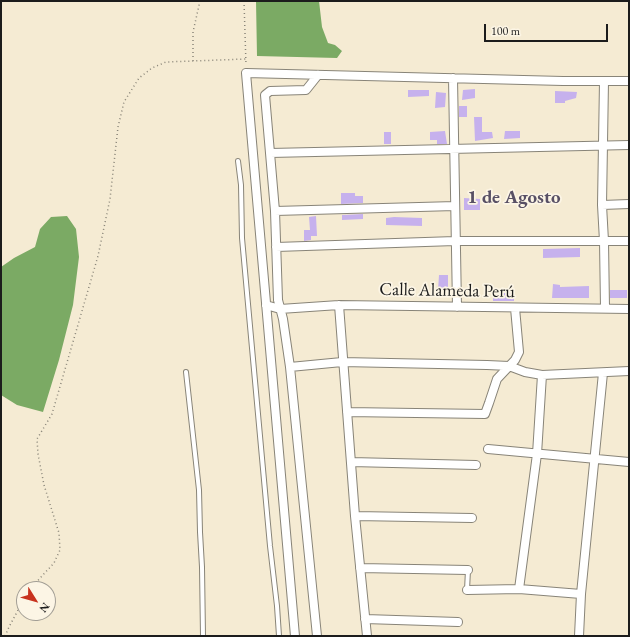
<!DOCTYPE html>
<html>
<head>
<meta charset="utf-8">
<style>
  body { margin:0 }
  #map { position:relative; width:630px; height:637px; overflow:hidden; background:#f5ebd3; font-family:"EB Garamond",serif }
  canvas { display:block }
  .frame { position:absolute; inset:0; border:2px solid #1c1c1c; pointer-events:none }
  .north { position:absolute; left:16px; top:581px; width:40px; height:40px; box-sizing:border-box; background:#fcf5e5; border:1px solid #a29e95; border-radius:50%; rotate:127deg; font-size:11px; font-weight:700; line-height:16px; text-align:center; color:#1c1c1c }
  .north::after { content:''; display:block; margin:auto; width:14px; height:18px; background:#c8321e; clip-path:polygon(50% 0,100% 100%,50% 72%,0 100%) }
  .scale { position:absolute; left:484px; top:24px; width:124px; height:18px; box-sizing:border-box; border:2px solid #1c1c1c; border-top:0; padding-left:5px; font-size:12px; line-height:14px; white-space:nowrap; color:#1c1c1c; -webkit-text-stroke:3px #fcf5e5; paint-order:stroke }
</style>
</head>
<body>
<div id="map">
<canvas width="630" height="637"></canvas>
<div class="frame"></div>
<div class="north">N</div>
<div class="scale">100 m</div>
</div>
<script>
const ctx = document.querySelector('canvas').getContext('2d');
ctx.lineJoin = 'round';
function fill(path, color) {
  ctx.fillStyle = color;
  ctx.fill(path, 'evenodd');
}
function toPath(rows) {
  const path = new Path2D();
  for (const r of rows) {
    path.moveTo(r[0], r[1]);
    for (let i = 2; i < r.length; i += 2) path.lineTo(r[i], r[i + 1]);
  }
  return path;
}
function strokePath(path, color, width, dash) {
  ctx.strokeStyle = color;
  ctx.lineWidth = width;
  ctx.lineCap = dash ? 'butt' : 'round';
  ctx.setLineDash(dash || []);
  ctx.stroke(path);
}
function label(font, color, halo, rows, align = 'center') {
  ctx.font = font + ' "EB Garamond",serif';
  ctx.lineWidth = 3.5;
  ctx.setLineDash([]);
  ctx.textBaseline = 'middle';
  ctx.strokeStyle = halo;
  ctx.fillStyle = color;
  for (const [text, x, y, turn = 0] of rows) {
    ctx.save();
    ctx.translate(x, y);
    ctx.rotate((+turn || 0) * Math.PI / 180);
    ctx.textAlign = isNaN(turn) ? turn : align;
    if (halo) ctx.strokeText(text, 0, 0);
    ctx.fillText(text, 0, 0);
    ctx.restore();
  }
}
const forest = toPath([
  [256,1,319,1,322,27,328,43,335,45,342,51,337,58,257,56],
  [67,216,76,229,79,257,73,305,59,360,43,412,17,405,1,395,1,267,14,258,35,247,40,229,51,217]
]);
const building = toPath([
  [475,89,475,98,462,100,463,90],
  [408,90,429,90,429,96,408,97],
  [555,91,577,92,576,98,565,101,565,103,555,103],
  [436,92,446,93,445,107,435,108],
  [459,106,467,106,467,117,459,117],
  [474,117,482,117,482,132,492,132,493,138,475,141],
  [445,131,447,144,437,144,437,140,430,140,430,132],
  [505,131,520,131,520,138,504,139],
  [384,132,391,132,391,144,384,144],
  [341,193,355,193,355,196,363,196,363,203,341,204],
  [464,198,480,199,480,210,464,210],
  [363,214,363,219,342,220,342,215],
  [316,216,317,236,311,236,311,235,311,240,304,241,304,230,310,230,309,217],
  [394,217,422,218,422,226,386,225,386,218],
  [580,248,580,257,543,258,543,249],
  [439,275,448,275,448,291,438,291],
  [553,284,560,285,560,287,589,286,589,298,552,298],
  [610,290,627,290,627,298,610,298],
  [493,293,514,293,514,301,493,301]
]);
const path = toPath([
  [244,1,246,65],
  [193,61,193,32,200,1],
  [30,589,54,563,60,550,59,533,44,485,38,454,37,439,52,414,98,256,110,199,118,127,124,102,139,78,152,68,166,62,246,59],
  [5,636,9,627,24,599]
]);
const service = toPath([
  [238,161,241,185,242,238,270,546,277,606,279,636],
  [186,372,199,490,200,532,202,567,203,636],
  [467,590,468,570]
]);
const minor = toPath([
  [453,78,457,307],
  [604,81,602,205,604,241,605,308],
  [270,153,629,145],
  [602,205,629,204],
  [275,211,455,206],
  [276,247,455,241,629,241],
  [266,305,280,309,339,305,629,309],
  [339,305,355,516,367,636],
  [290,367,342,362,487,365,509,366,525,372,542,375,629,371],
  [347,412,485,414,489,403,497,379,515,360,519,352,515,308],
  [488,449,629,462],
  [351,462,476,465],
  [355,516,472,518],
  [360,568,468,570],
  [519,589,537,454,542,375],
  [467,590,519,589,581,594],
  [365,619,458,622],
  [295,636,246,73,563,81,629,81],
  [317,636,290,367,283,319,278,300,275,211,265,95,270,91,306,90,318,75],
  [579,636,581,594,603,373]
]);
const streetNames = [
  ["Calle Alameda Perú",447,291,1]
];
const neighbourhoodNames = [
  ["1 de Agosto",514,198]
];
fill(forest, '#7baa64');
fill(building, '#c6b1ed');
strokePath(service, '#888478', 6);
strokePath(minor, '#888478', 10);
strokePath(path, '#888478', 1.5, [1, 3]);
strokePath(service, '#fff', 4);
strokePath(minor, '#fff', 8);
label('18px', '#1c1c1c', '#fcf5e5', streetNames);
label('bold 19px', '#585065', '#fcf5e5', neighbourhoodNames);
</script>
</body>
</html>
